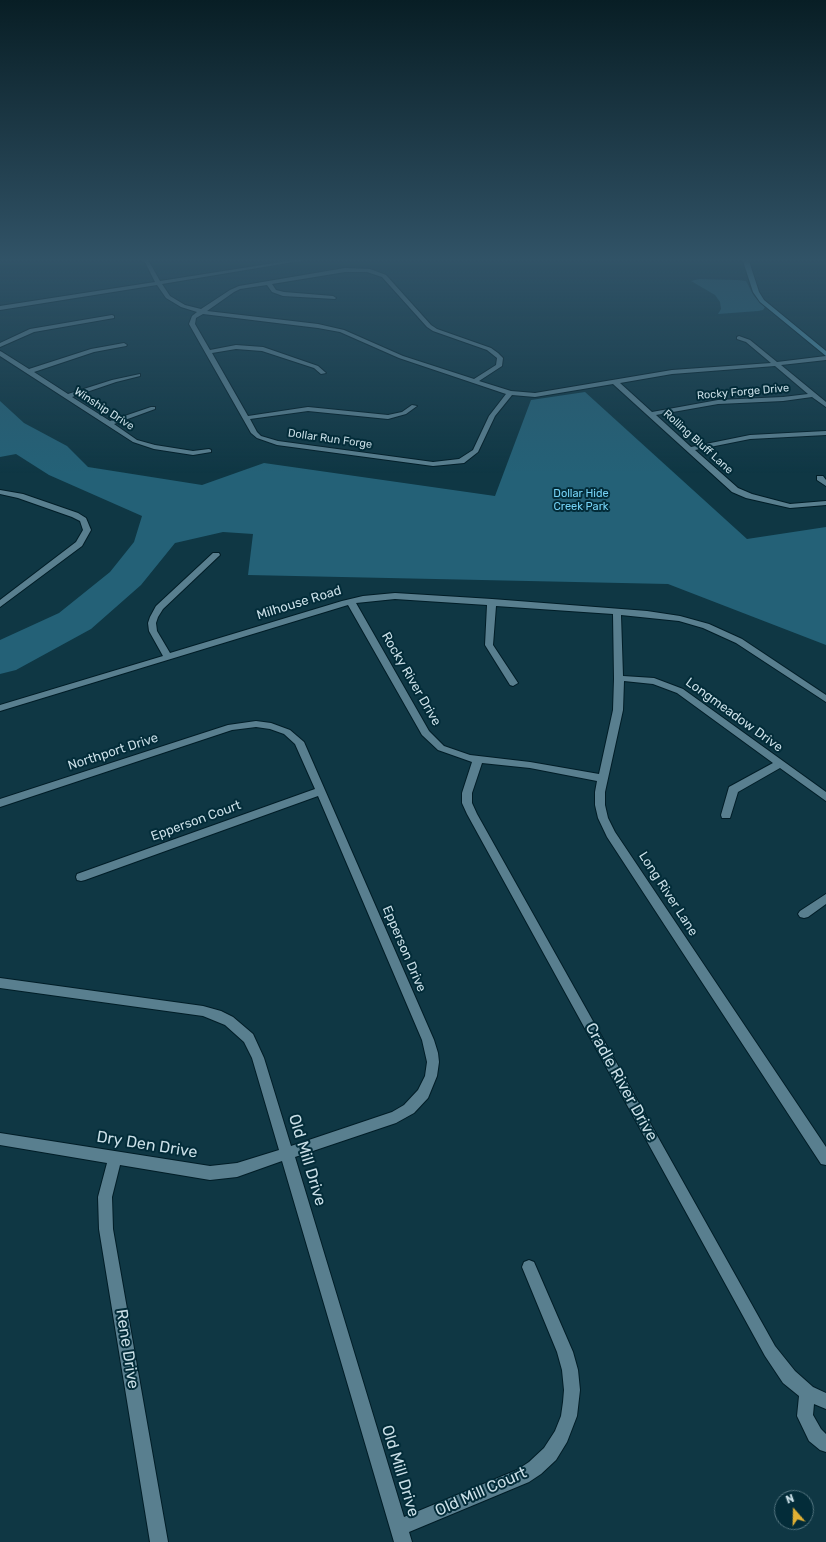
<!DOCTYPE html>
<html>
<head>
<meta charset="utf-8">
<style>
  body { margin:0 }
  #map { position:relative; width:826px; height:1542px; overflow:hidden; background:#0f3744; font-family:Rubik,sans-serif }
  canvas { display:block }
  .north { position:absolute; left:774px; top:1490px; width:40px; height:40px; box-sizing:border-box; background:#032c39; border:1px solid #53747f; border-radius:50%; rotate:340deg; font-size:11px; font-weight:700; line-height:16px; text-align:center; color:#cadfe7 }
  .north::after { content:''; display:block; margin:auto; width:14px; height:18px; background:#e0b034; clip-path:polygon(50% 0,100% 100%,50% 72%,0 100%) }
</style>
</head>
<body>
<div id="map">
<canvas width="826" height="1542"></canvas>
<div class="north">N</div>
</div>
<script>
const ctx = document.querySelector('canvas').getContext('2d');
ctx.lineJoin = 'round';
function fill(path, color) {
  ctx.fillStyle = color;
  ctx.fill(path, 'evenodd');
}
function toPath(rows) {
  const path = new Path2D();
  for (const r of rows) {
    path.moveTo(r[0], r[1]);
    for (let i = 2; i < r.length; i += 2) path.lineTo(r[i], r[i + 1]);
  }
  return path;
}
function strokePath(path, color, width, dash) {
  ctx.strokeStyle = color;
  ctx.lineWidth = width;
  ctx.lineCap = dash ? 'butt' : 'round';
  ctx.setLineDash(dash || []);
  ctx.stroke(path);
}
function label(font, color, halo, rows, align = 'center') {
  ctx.font = font + ' Rubik,sans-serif';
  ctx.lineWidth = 4;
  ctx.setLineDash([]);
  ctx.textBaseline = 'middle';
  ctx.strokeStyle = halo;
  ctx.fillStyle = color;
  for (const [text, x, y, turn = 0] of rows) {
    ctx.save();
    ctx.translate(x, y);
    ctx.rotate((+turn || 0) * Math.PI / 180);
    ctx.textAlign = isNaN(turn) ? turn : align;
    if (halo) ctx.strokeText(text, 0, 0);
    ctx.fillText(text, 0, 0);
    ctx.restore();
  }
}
const green = toPath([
  [699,279,738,280,746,281,754,296,765,307,763,310,758,311,718,314,721,309,720,302,715,295,691,281],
  [585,392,747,539,826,527,826,645,668,584,248,575,253,534,223,532,175,543,141,585,91,629,16,670,0,674,0,640,59,613,110,572,134,542,142,516,49,475,16,454,0,457,0,401,24,423,67,446,88,467,202,485,264,463,495,496,531,400]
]);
const minor = toPath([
  [143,258,147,258,160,281,307,258,317,258,162,284,170,296,185,305,201,309,230,290,239,286,345,268,370,269,386,275,431,325,437,329,491,348,498,353,503,358,502,366,479,381,511,391,535,393,672,370,771,363,746,342,737,339,737,337,739,336,750,340,777,362,826,356,826,360,781,365,826,402,826,407,812,397,783,401,718,404,656,415,691,447,750,435,826,431,826,435,750,439,695,450,738,488,752,494,790,504,826,501,826,505,790,508,746,498,732,492,613,384,535,397,512,395,495,416,478,452,464,463,433,466,277,445,257,438,251,433,189,324,192,316,197,312,181,307,166,298,157,285,0,310,0,306,155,282,143,258],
  [345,272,367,272,382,277,427,327,433,331,487,350,497,358,496,365,474,379,403,356,344,330,318,324,207,311,234,292,240,289,267,285,272,292,283,296,335,299,336,298,333,296,284,292,276,290,272,284,345,272],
  [203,314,318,328,340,332,399,358,506,394,489,416,473,450,459,459,433,462,278,441,261,436,257,432,250,419,308,411,388,419,406,414,417,406,412,405,402,412,388,415,308,407,248,416,212,353,236,349,262,351,314,368,321,374,326,373,318,366,263,347,236,345,210,350,195,324,196,318,203,314],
  [775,366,808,394,783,397,718,400,652,412,620,383,672,374,775,366],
  [112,315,114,316,114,318,34,332,0,347,0,343,30,329,112,315],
  [124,343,127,345,126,346,94,352,34,372,68,394,112,380,140,374,140,376,116,382,72,397,110,421,151,407,155,407,155,409,114,424,137,440,155,445,193,451,209,449,211,450,211,452,193,455,154,449,133,442,0,356,0,351,2,352,29,369,91,349,124,343],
  [817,476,823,476,826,480,826,486,817,480,817,476],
  [0,490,23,494,78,513,86,518,91,530,82,546,0,607,0,600,76,542,83,530,80,521,72,517,18,498,0,494,0,490],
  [213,553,219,553,220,555,163,609,158,617,156,623,157,631,170,653,342,601,363,596,395,593,492,599,647,611,680,616,709,624,742,639,826,695,826,702,736,643,703,628,679,621,621,615,623,676,654,678,683,689,826,792,826,801,780,768,738,792,730,818,722,818,721,815,729,787,773,763,677,693,653,684,624,681,623,710,605,792,605,805,608,818,615,832,826,1147,826,1165,821,1164,607,837,598,818,595,805,595,792,597,781,530,768,482,763,472,793,472,803,477,814,775,1346,795,1371,813,1387,826,1393,826,1409,814,1404,813,1415,821,1429,826,1434,826,1452,820,1450,809,1441,797,1416,799,1396,783,1383,765,1356,467,814,462,803,462,793,472,762,438,750,422,735,348,605,0,711,0,705,163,656,149,631,148,623,150,617,156,606,213,553],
  [395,599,487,605,485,645,510,685,513,686,518,683,493,645,496,606,613,614,614,679,613,710,599,774,530,762,470,755,444,746,429,731,356,603,395,599],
  [256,721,271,723,290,730,304,742,434,1040,438,1053,439,1062,437,1076,428,1098,414,1113,396,1123,295,1157,404,1517,517,1470,529,1462,544,1448,555,1431,561,1416,563,1402,564,1390,562,1370,557,1352,522,1267,524,1262,529,1260,534,1262,573,1352,578,1370,580,1390,577,1416,567,1442,556,1460,541,1474,529,1482,409,1532,412,1542,394,1542,282,1161,237,1177,210,1180,120,1165,112,1197,113,1229,168,1542,150,1542,99,1229,98,1197,107,1163,0,1145,0,1133,210,1166,237,1163,279,1150,252,1058,244,1042,225,1025,203,1016,0,988,0,978,203,1006,221,1011,233,1017,253,1034,264,1058,291,1146,392,1112,404,1105,418,1090,425,1076,427,1062,422,1040,318,796,85,880,81,881,77,880,76,877,77,874,315,789,295,744,284,734,270,729,256,727,232,730,0,807,0,799,228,725,256,721],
  [826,894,826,904,808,917,804,918,800,917,798,914,800,911,826,894]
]);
const major = toPath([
  [742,258,748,258,759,292,764,300,826,351,826,356,760,302,753,292,742,258]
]);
const farStreetnames = [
  ["Rocky Forge Drive",743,392,-5],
  ["Winship Drive",104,409,33],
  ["Dollar Run Forge",330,439,8],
  ["Rolling Bluff Lane",698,442,42]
];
const farParknames = [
  ["Dollar Hide",581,494],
  ["Creek Park",581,507]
];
const streetNames = [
  ["Milhouse Road",299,603,-17],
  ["Rocky River Drive",411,679,60],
  ["Longmeadow Drive",734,715,36],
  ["Northport Drive",113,752,-18],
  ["Epperson Court",196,821,-20],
  ["Long River Lane",668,894,57],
  ["Epperson Drive",404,949,67]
];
const nearStreetnames = [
  ["Cradle River Drive",621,1082,61],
  ["Dry Den Drive",147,1145,9],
  ["Old Mill Drive",307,1160,73],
  ["Rene Drive",127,1349,81],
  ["Old Mill Drive",400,1471,73],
  ["Old Mill Court",481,1492,-24]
];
fill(green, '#246177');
strokePath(minor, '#011d27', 2);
strokePath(major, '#011d27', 2);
fill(minor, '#597f8f');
fill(major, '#5195ae');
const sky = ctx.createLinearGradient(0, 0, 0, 473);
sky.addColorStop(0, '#081e25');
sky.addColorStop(0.55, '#315367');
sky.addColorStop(1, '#31536700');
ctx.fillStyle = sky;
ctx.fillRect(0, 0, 826, 473);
label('11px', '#cadfe7', '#032c39', farStreetnames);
label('11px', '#76d3f6', '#032c39', farParknames);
label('13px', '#cadfe7', '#032c39', streetNames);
label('16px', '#cadfe7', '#032c39', nearStreetnames);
</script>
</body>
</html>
